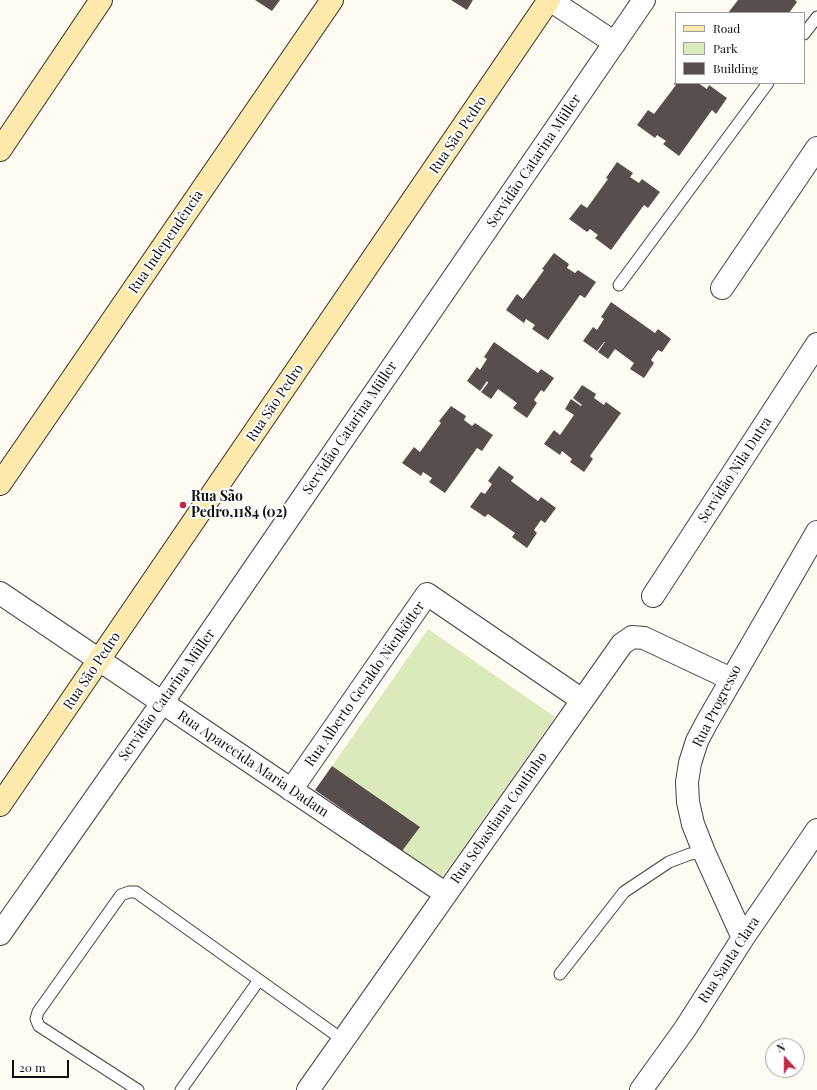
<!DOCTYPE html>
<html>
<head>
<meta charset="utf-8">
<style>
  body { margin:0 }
  #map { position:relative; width:817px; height:1090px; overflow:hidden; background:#fffaf2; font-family:"Playfair Display",serif }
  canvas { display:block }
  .legend { position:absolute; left:675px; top:12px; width:130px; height:72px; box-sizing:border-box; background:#fff; border:1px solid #9f9f9f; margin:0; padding:5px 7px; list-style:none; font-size:12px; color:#0f0f0f }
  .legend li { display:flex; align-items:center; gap:8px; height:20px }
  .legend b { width:20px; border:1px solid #9f9f9f }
  .north { position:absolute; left:765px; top:1038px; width:40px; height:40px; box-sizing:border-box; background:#fff; border:1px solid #9f9f9f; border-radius:50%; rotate:339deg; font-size:11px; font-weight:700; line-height:16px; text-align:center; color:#0f0f0f }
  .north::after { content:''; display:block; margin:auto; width:14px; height:18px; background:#c02746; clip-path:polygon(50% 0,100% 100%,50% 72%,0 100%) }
  .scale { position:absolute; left:12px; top:1060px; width:57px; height:18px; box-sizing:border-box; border:2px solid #0f0f0f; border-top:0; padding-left:5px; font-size:12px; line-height:14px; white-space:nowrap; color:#0f0f0f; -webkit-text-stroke:3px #fff; paint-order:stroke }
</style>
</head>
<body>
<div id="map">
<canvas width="817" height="1090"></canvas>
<ul class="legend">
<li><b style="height:5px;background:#fee9ad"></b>Road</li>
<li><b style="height:11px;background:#dbeabb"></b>Park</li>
<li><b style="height:11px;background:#584e4c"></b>Building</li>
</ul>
<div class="north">N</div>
<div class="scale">20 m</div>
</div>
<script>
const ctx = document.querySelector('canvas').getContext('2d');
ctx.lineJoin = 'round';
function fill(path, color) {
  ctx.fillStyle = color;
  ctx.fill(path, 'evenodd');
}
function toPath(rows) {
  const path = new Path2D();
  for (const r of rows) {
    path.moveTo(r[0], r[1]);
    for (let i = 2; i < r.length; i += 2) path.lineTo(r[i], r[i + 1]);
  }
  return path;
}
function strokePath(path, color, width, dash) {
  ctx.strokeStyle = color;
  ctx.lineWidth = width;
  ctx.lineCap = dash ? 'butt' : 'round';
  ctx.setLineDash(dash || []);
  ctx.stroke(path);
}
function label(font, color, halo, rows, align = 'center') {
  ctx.font = font + ' "Playfair Display",serif';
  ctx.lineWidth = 4;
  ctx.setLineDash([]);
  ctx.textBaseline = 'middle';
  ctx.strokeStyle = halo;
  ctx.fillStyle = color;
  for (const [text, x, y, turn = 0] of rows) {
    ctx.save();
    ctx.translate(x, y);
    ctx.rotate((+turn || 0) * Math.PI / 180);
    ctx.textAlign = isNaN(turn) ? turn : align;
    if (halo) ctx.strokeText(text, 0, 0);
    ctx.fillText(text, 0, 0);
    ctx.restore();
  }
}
const green = toPath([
  [428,629,555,717,442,878,402,851,419,827,332,766]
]);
const building = toPath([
  [255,0,280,0,272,11],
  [451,0,473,0,467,10],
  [738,0,795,0,797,2,789,13,728,13],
  [676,80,676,83,698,83,707,89,709,85,727,98,716,114,712,110,679,156,663,144,666,141,657,135,655,138,637,125,648,110,654,114,676,85,674,84],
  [617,162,633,173,630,177,639,183,642,179,660,192,648,208,644,205,611,250,595,238,598,235,590,229,587,232,569,219,581,204,587,208,608,179,606,178],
  [554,253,569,264,567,268,575,273,578,270,596,282,585,298,580,295,548,340,532,329,535,325,526,319,524,323,506,310,517,294,523,299,544,270,542,269],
  [611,302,655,333,658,329,671,339,662,352,658,350,651,360,654,363,644,378,630,369,634,363,615,349,608,359,598,352,605,342,604,342,597,351,583,341,593,327,597,330,604,319,601,317],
  [494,342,538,373,541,369,554,378,544,392,541,390,534,400,537,403,527,418,513,408,517,403,498,389,491,399,481,392,488,383,487,381,480,391,467,381,477,367,480,370,487,359,484,357],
  [582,385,596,394,594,398,604,405,606,402,621,413,590,456,593,459,584,472,570,462,572,459,562,451,560,455,544,444,554,430,560,435,574,415,565,409,571,399,581,406,582,405,573,398],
  [451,406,466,416,464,420,472,426,475,423,493,435,482,451,477,448,445,493,429,482,432,478,423,472,421,476,402,463,414,447,420,452,441,423,439,421],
  [499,466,514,477,511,481,538,501,541,497,556,508,545,523,541,520,534,530,537,533,527,548,512,537,515,533,488,514,485,517,470,507,481,492,485,494,492,484,488,481],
  [332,766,420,827,402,851,315,790]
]);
const lane = toPath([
  [804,34,817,17],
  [619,285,768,83],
  [560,974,624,892,669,862,690,854,704,852],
  [138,1090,39,1026,36,1019,38,1012,121,895,129,892,136,892,343,1040],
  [181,1090,259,980]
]);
const street = toPath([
  [550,0,615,43],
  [722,288,817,148],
  [0,593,446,894],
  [653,596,817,344],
  [291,790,427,594,582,700],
  [0,934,162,703,644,0],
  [743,938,704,852,693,824,688,802,687,782,690,763,697,741,707,722,817,532],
  [308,1090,622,644,632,637,644,638,731,679],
  [641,1090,685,1029,743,938,817,830]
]);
const secondary = toPath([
  [0,150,101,0],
  [0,484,332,0],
  [0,805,549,0]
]);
const markers = [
  [183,505,4,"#c02746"]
];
const streetNames = [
  ["Rua São Pedro",458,135,-56],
  ["Servidão Catarina Müller",534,161,-56],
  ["Rua Independência",166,242,-56],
  ["Rua São Pedro",275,403,-56],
  ["Servidão Catarina Müller",350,428,-56],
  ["Servidão Nila Dutra",735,470,-57],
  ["Rua São Pedro",92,671,-56],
  ["Rua Alberto Geraldo Nienkötter",365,684,-55],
  ["Servidão Catarina Müller",167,695,-55],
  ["Rua Progresso",717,706,-63],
  ["Rua Aparecida Maria Dadam",253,764,34],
  ["Rua Sebastiana Coutinho",499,818,-55],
  ["Rua Santa Clara",729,960,-57]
];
const poiNames = [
  ["Rua São",191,497],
  ["Pedro,1184 (02)",191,513]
];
fill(green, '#dbeabb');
fill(building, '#584e4c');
strokePath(lane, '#424242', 13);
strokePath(street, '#424242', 24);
strokePath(secondary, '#313131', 24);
strokePath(lane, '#fff', 11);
strokePath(street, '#fff', 22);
strokePath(secondary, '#fee9ad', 22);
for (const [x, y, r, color] of markers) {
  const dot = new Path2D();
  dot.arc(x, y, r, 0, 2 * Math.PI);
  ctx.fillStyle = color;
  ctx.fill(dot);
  strokePath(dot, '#fff', 1.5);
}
label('14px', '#0f0f0f', '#fff', streetNames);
label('bold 14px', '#0f0f0f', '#fff', poiNames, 'left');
</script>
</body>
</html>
